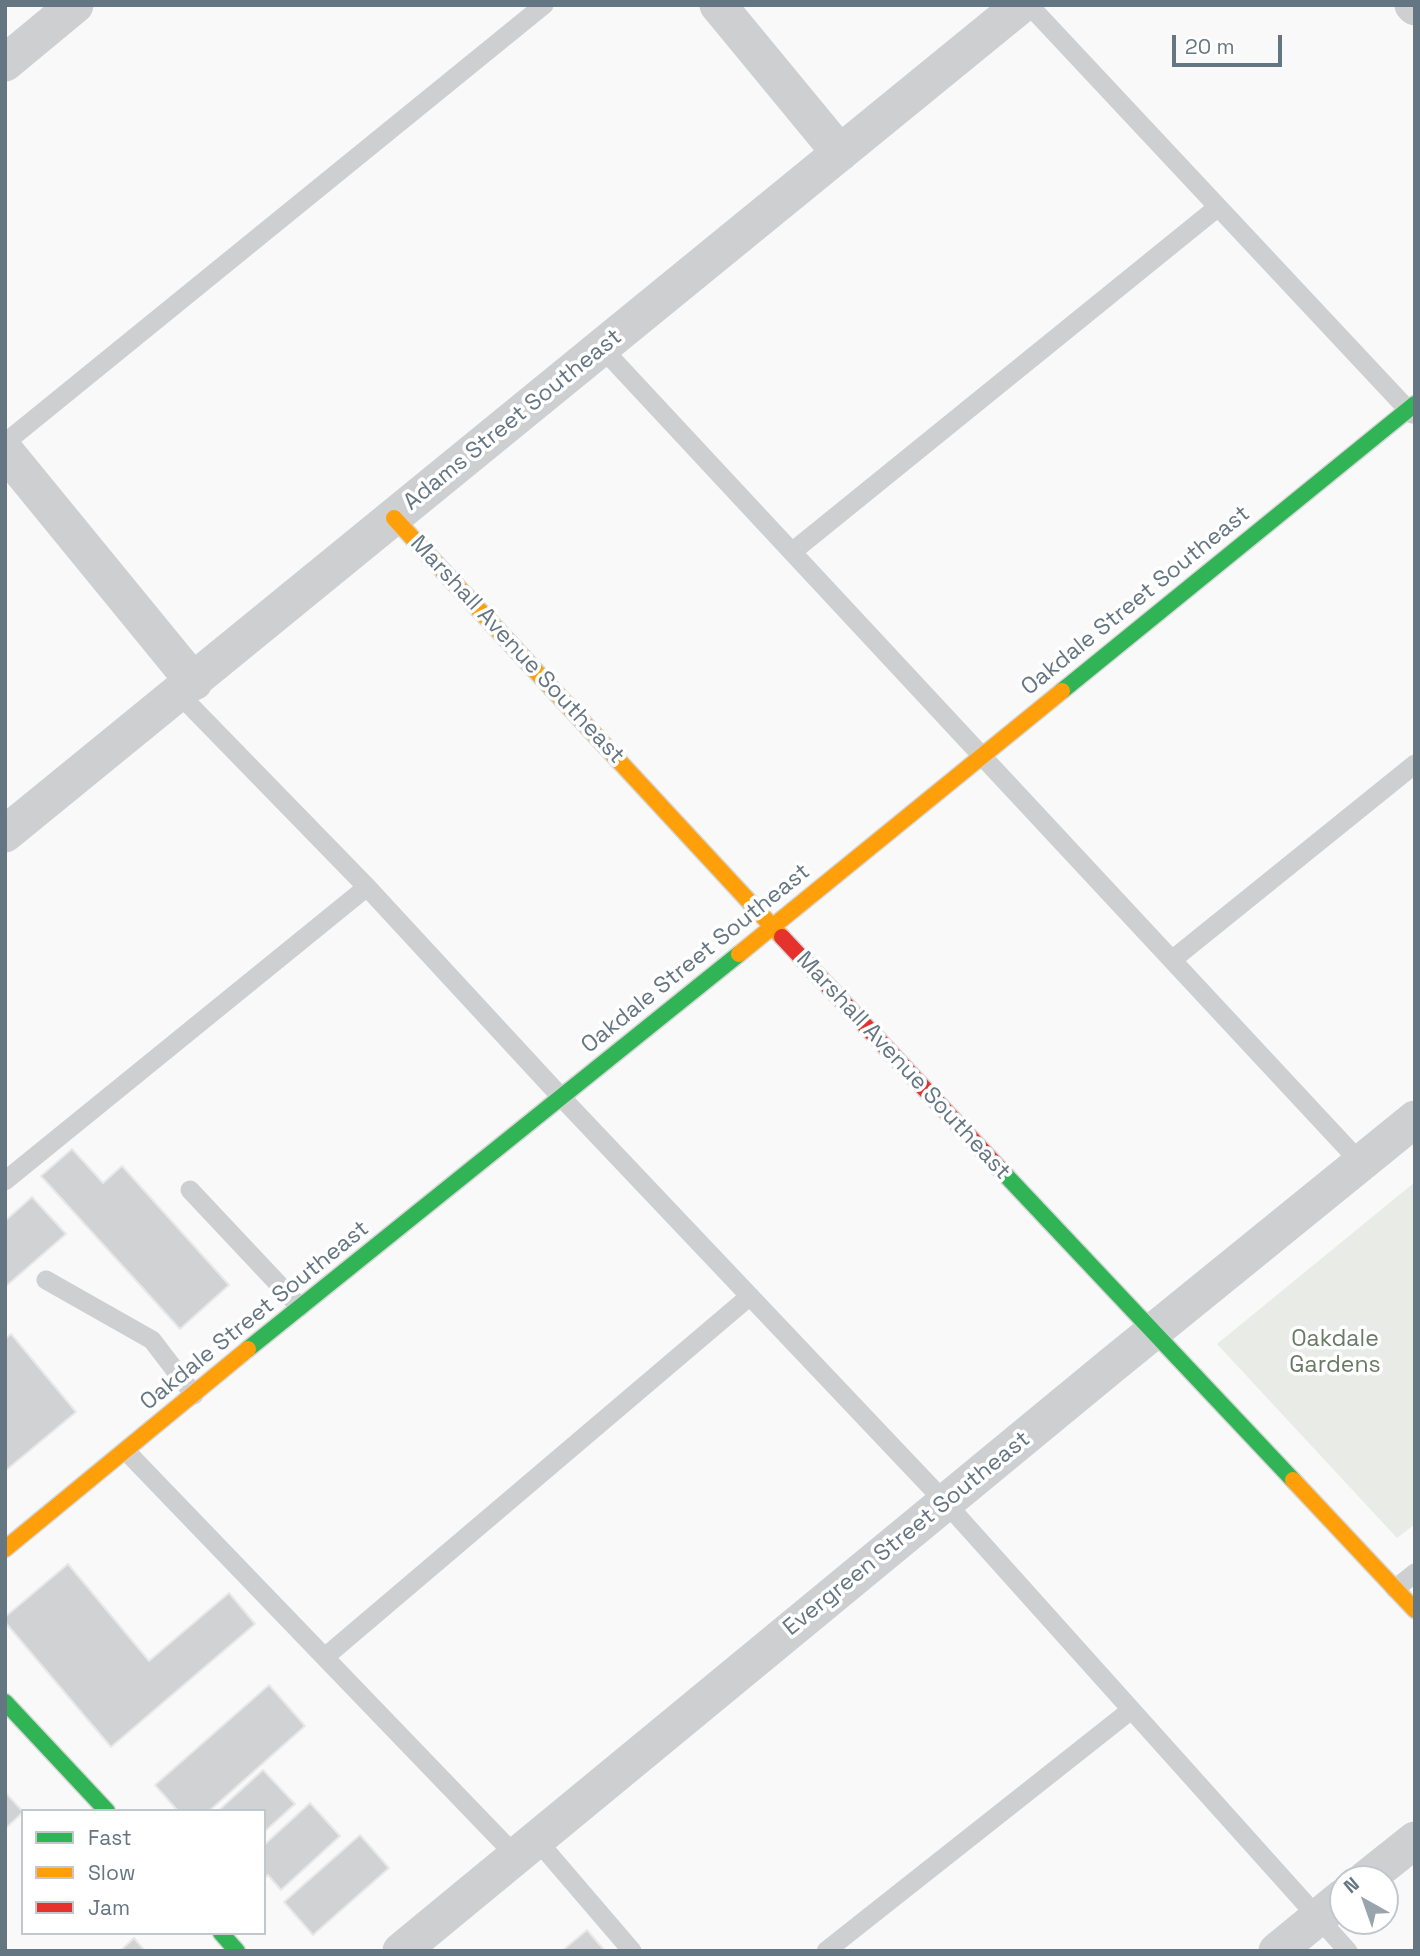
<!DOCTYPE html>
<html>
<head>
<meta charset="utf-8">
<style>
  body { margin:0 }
  #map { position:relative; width:1420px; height:1956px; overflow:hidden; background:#f9f9f9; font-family:"Space Grotesk",sans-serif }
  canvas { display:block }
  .frame { position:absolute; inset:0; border:7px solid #657683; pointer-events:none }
  .legend { position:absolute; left:21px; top:1809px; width:245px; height:126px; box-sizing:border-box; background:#fff; border:2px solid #c1c8cd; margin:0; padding:9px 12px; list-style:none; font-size:21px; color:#657683 }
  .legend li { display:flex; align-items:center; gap:14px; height:35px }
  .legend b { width:35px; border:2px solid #c1c8cd }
  .north { position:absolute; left:1329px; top:1865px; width:70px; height:70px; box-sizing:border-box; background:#fff; border:2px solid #c1c8cd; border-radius:50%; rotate:320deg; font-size:19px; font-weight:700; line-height:28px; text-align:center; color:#657683 }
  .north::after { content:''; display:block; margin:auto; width:24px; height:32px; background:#99a4ac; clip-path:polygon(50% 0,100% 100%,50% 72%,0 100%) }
  .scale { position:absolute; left:1172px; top:35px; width:110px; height:32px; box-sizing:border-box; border:4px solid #657683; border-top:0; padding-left:9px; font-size:21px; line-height:24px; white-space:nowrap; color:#657683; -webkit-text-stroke:5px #fff; paint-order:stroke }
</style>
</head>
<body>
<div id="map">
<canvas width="1420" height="1956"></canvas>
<div class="frame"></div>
<ul class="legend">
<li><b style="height:9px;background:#30b455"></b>Fast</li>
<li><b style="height:9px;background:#ff9f0a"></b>Slow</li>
<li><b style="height:9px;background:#e5322d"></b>Jam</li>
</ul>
<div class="north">N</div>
<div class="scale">20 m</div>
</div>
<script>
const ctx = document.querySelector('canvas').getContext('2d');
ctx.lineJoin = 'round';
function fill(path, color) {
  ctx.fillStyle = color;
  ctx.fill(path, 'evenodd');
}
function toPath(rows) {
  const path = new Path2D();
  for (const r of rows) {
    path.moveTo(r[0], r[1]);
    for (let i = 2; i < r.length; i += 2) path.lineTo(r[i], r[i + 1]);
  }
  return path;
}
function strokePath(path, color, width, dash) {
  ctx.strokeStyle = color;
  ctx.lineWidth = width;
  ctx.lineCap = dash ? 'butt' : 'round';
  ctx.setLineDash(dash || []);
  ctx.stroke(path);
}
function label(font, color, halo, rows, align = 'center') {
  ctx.font = font + ' "Space Grotesk",sans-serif';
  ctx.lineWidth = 7;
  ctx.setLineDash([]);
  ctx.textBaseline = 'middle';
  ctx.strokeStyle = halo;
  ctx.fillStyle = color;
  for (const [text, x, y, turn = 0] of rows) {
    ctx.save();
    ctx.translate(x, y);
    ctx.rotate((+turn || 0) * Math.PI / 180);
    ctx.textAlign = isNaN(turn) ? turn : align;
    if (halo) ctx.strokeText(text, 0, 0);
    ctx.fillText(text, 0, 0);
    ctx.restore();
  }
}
const green = toPath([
  [1415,1182,1415,1524,1397,1538,1217,1344]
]);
const building = toPath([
  [72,1149,103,1183,122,1166,229,1285,180,1329,41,1176,72,1149],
  [32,1197,66,1234,5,1287,5,1221,32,1197],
  [11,1334,76,1412,5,1471,5,1339,11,1334],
  [68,1564,149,1661,229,1593,255,1624,111,1747,5,1622,5,1617,68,1564],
  [269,1685,305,1726,209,1811,178,1811,155,1785,269,1685],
  [263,1770,295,1804,264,1832,264,1811,218,1811,263,1770],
  [5,1792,23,1812,5,1829,5,1792],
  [310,1803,340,1836,281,1890,268,1875,264,1879,264,1845,310,1803],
  [360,1835,389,1868,313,1935,284,1902,360,1835],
  [587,1930,605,1951,562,1951,587,1930],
  [134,1938,145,1951,120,1951,134,1938]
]);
const lane = toPath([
  [1029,5,1412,414],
  [602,348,1361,1163],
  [5,443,544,5],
  [792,552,1218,207],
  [179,694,367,887,562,1098,945,1502,1348,1951],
  [1172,960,1415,764],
  [5,1181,367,887],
  [190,1190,300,1307],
  [46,1280,152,1340,194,1395],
  [126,1451,516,1856],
  [1395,1589,1415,1573],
  [325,1657,750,1296],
  [536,1839,632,1951],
  [826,1951,1131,1710]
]);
const street = toPath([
  [718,5,840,153],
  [1413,5,1415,7],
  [5,63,75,5],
  [5,451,194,682],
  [5,834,1021,5],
  [1366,1879,1415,1840],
  [401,1951,1112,1365,1415,1119],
  [1277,1951,1343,1897]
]);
const fast = toPath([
  [1062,691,1415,404],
  [999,1168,1293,1480],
  [248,1349,739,954],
  [5,1702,107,1811],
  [221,1933,237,1951]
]);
const slow = toPath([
  [394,518,782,937],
  [739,954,1062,691],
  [1293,1480,1415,1610],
  [5,1549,248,1349]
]);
const jam = toPath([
  [782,937,999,1168]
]);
const streetNames = [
  ["Adams Street Southeast",513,420,-39],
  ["Oakdale Street Southeast",1136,601,-39],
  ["Marshall Avenue Southeast",517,650,47],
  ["Oakdale Street Southeast",696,959,-39],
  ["Marshall Avenue Southeast",903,1066,47],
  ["Oakdale Street Southeast",255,1316,-39],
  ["Evergreen Street Southeast",907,1534,-39]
];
const parkNames = [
  ["Oakdale",1335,1340],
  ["Gardens",1335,1366]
];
fill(green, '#e8ebe6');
fill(building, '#d0d2d3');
strokePath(building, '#e8e8e8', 2);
strokePath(fast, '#d5d6d7', 19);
strokePath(slow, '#d5d6d7', 19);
strokePath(jam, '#d5d6d7', 19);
strokePath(lane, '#cecfd0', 19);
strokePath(street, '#cecfd0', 37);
strokePath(fast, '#30b455', 16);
strokePath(slow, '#ff9f0a', 16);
strokePath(jam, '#e5322d', 16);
label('23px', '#657683', '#fff', streetNames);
label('23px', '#687a64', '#fff', parkNames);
</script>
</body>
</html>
